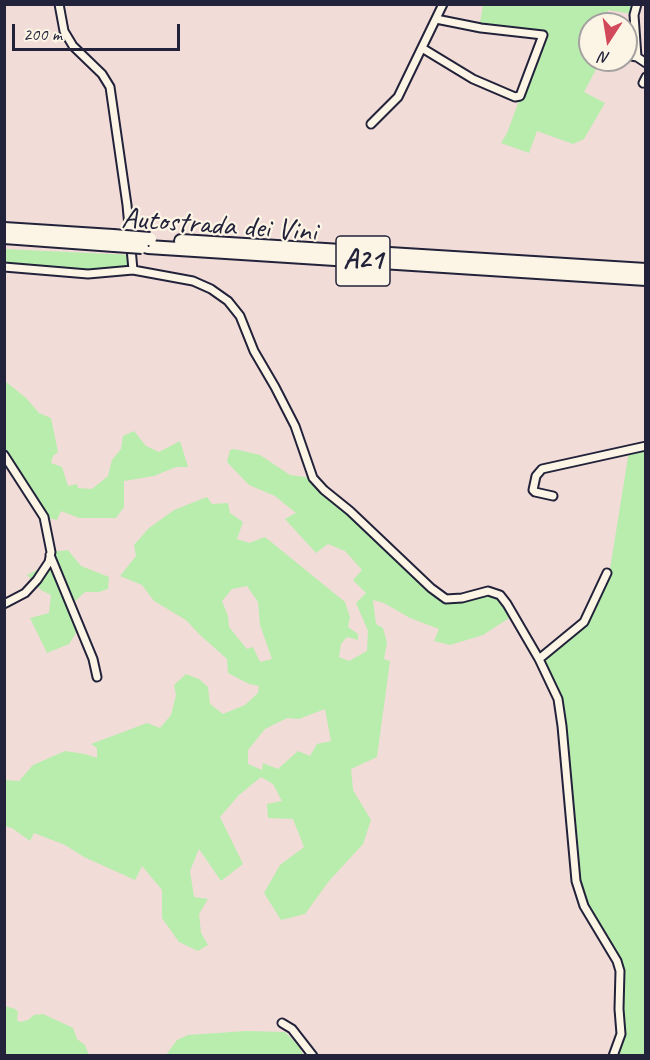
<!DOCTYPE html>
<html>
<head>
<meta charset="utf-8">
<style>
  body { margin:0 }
  #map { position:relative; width:650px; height:1060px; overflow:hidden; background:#f1dcd7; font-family:Caveat,sans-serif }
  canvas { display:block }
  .frame { position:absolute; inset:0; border:6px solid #22223b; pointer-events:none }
  .north { position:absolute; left:578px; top:12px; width:60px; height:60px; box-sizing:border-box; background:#fcf5e5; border:2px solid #a5a1a1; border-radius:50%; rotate:192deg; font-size:16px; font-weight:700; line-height:24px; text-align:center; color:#22223b }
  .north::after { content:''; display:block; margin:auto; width:21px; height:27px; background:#d1495b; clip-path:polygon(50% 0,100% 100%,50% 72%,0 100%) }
  .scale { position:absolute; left:12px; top:24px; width:168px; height:27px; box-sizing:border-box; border:3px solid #22223b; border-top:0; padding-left:8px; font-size:18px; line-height:21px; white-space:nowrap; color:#22223b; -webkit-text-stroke:4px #fcf5e5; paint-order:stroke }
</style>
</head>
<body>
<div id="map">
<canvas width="650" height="1060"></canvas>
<div class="frame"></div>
<div class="north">N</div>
<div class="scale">200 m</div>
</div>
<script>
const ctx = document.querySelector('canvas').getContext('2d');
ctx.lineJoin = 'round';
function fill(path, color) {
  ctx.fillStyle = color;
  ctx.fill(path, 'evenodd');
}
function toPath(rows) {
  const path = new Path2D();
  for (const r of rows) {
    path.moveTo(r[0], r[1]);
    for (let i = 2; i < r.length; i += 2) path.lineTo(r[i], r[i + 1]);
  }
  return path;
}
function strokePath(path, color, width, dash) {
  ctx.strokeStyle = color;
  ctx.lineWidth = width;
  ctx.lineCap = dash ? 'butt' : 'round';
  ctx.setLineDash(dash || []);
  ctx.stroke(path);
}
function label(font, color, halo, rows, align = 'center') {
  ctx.font = font + ' Caveat,sans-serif';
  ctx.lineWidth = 4.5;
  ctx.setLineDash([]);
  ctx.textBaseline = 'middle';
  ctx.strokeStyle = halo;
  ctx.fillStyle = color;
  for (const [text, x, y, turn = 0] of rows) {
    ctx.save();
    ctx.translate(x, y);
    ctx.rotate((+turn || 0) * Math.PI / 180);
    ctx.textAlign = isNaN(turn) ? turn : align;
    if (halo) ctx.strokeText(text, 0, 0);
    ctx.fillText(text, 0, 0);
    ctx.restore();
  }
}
const green = toPath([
  [483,5,636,5,632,14,608,10,603,24,590,24,590,60,601,60,584,92,605,103,584,139,573,144,537,131,529,153,501,143,507,133,519,101,520,101,546,31,480,23],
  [4,249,132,255,133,270,88,274,5,267],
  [5,381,26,398,39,413,51,418,58,452,53,456,51,463,62,467,68,486,77,484,78,488,92,489,108,476,112,460,121,449,123,436,134,431,146,446,159,452,180,441,188,467,176,467,154,476,124,481,124,507,116,518,79,518,61,511,57,520,44,517,5,455],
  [645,448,645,1055,613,1055,621,1034,620,971,576,881,558,699,539,659,584,622,610,569,629,451],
  [234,449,260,455,290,475,313,478,446,598,488,591,500,595,514,615,483,635,450,645,434,641,439,629,410,618,384,603,373,600,376,624,383,628,387,643,384,659,390,661,377,757,351,769,353,790,371,820,363,844,329,881,305,914,281,920,264,893,280,865,304,847,293,819,268,818,267,804,282,801,273,784,261,777,238,796,220,817,243,864,221,881,199,849,190,871,194,897,208,899,199,914,201,933,208,945,198,951,179,942,162,918,162,890,142,866,135,880,84,857,65,845,34,833,30,841,12,828,5,826,4,780,19,781,33,765,65,751,85,754,97,758,97,748,91,744,147,723,160,728,171,715,176,695,174,685,186,674,199,679,208,687,210,704,223,714,245,705,258,693,259,686,249,684,228,673,227,659,199,634,186,620,154,601,142,585,120,576,136,556,134,545,149,528,174,510,207,497,212,504,228,503,230,513,243,522,237,539,249,543,265,537,345,602,350,617,348,627,358,634,358,640,347,637,341,644,339,657,349,661,367,651,368,631,356,603,366,593,353,580,362,570,345,551,328,544,316,553,285,519,296,513,275,496,249,485,227,462,230,450],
  [247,586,258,602,260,625,272,659,260,662,253,647,247,649,229,627,228,616,222,601,232,589],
  [325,709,331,741,317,744,310,756,298,751,278,769,263,763,262,770,248,764,248,750,265,729,287,718,299,719],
  [68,550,81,566,109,577,108,589,99,592,85,592,72,604,76,633,69,644,47,653,30,618,49,613,51,595,41,590,27,575,49,564,51,552],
  [5,1006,15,1009,18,1012,17,1020,20,1022,28,1020,34,1015,43,1014,69,1026,73,1028,77,1039,85,1045,89,1055,5,1055],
  [246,1031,285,1032,299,1046,303,1055,166,1055,177,1040,188,1035]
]);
const street = toPath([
  [59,4,64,31,73,46,102,74,110,87,127,205,133,270],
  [637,4,634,15,637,57],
  [422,48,473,79,515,97,520,96,543,35,481,28,436,19],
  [626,55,637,57,646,63],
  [643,83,646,77],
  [371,124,398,97,443,4],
  [4,267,88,274,133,270,193,281,211,289,228,301,240,316,254,351,275,387,295,426,313,478,324,490,350,511,431,588,446,599,462,598,488,591,500,595,507,604,539,659,558,699,562,726,576,881,584,906,617,961,620,971,619,1009,621,1034,613,1056],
  [4,455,44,517,51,552,49,562,37,580,25,593,4,604],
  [553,496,535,492,533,490,536,476,542,469,646,446],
  [50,555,93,659,97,677],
  [539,659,584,622,607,573],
  [282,1023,292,1029,313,1056]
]);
const highway = toPath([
  [4,229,113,236],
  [4,237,114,245],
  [181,241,646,270],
  [148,247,646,279]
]);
const highwayBridge = toPath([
  [113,236,150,239],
  [114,245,142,247]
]);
const shields = [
  [363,261,54]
];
const shieldNames = [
  ["A21",363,261]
];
const streetNames = [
  ["Autostrada dei Vini",219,226,4]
];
fill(green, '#b8edae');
strokePath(street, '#22223b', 11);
strokePath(highway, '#22223b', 16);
strokePath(street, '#fcf5e5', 7);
strokePath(highway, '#fcf5e5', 12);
strokePath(highwayBridge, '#22223b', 16, []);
strokePath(highwayBridge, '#fcf5e5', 12);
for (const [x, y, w] of shields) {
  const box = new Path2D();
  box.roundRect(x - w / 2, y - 25, w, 50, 4.5);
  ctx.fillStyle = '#fcf5e5';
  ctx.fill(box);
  strokePath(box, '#22223b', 1.5);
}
label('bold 28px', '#22223b', null, shieldNames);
label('30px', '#22223b', '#fcf5e5', streetNames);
</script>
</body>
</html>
